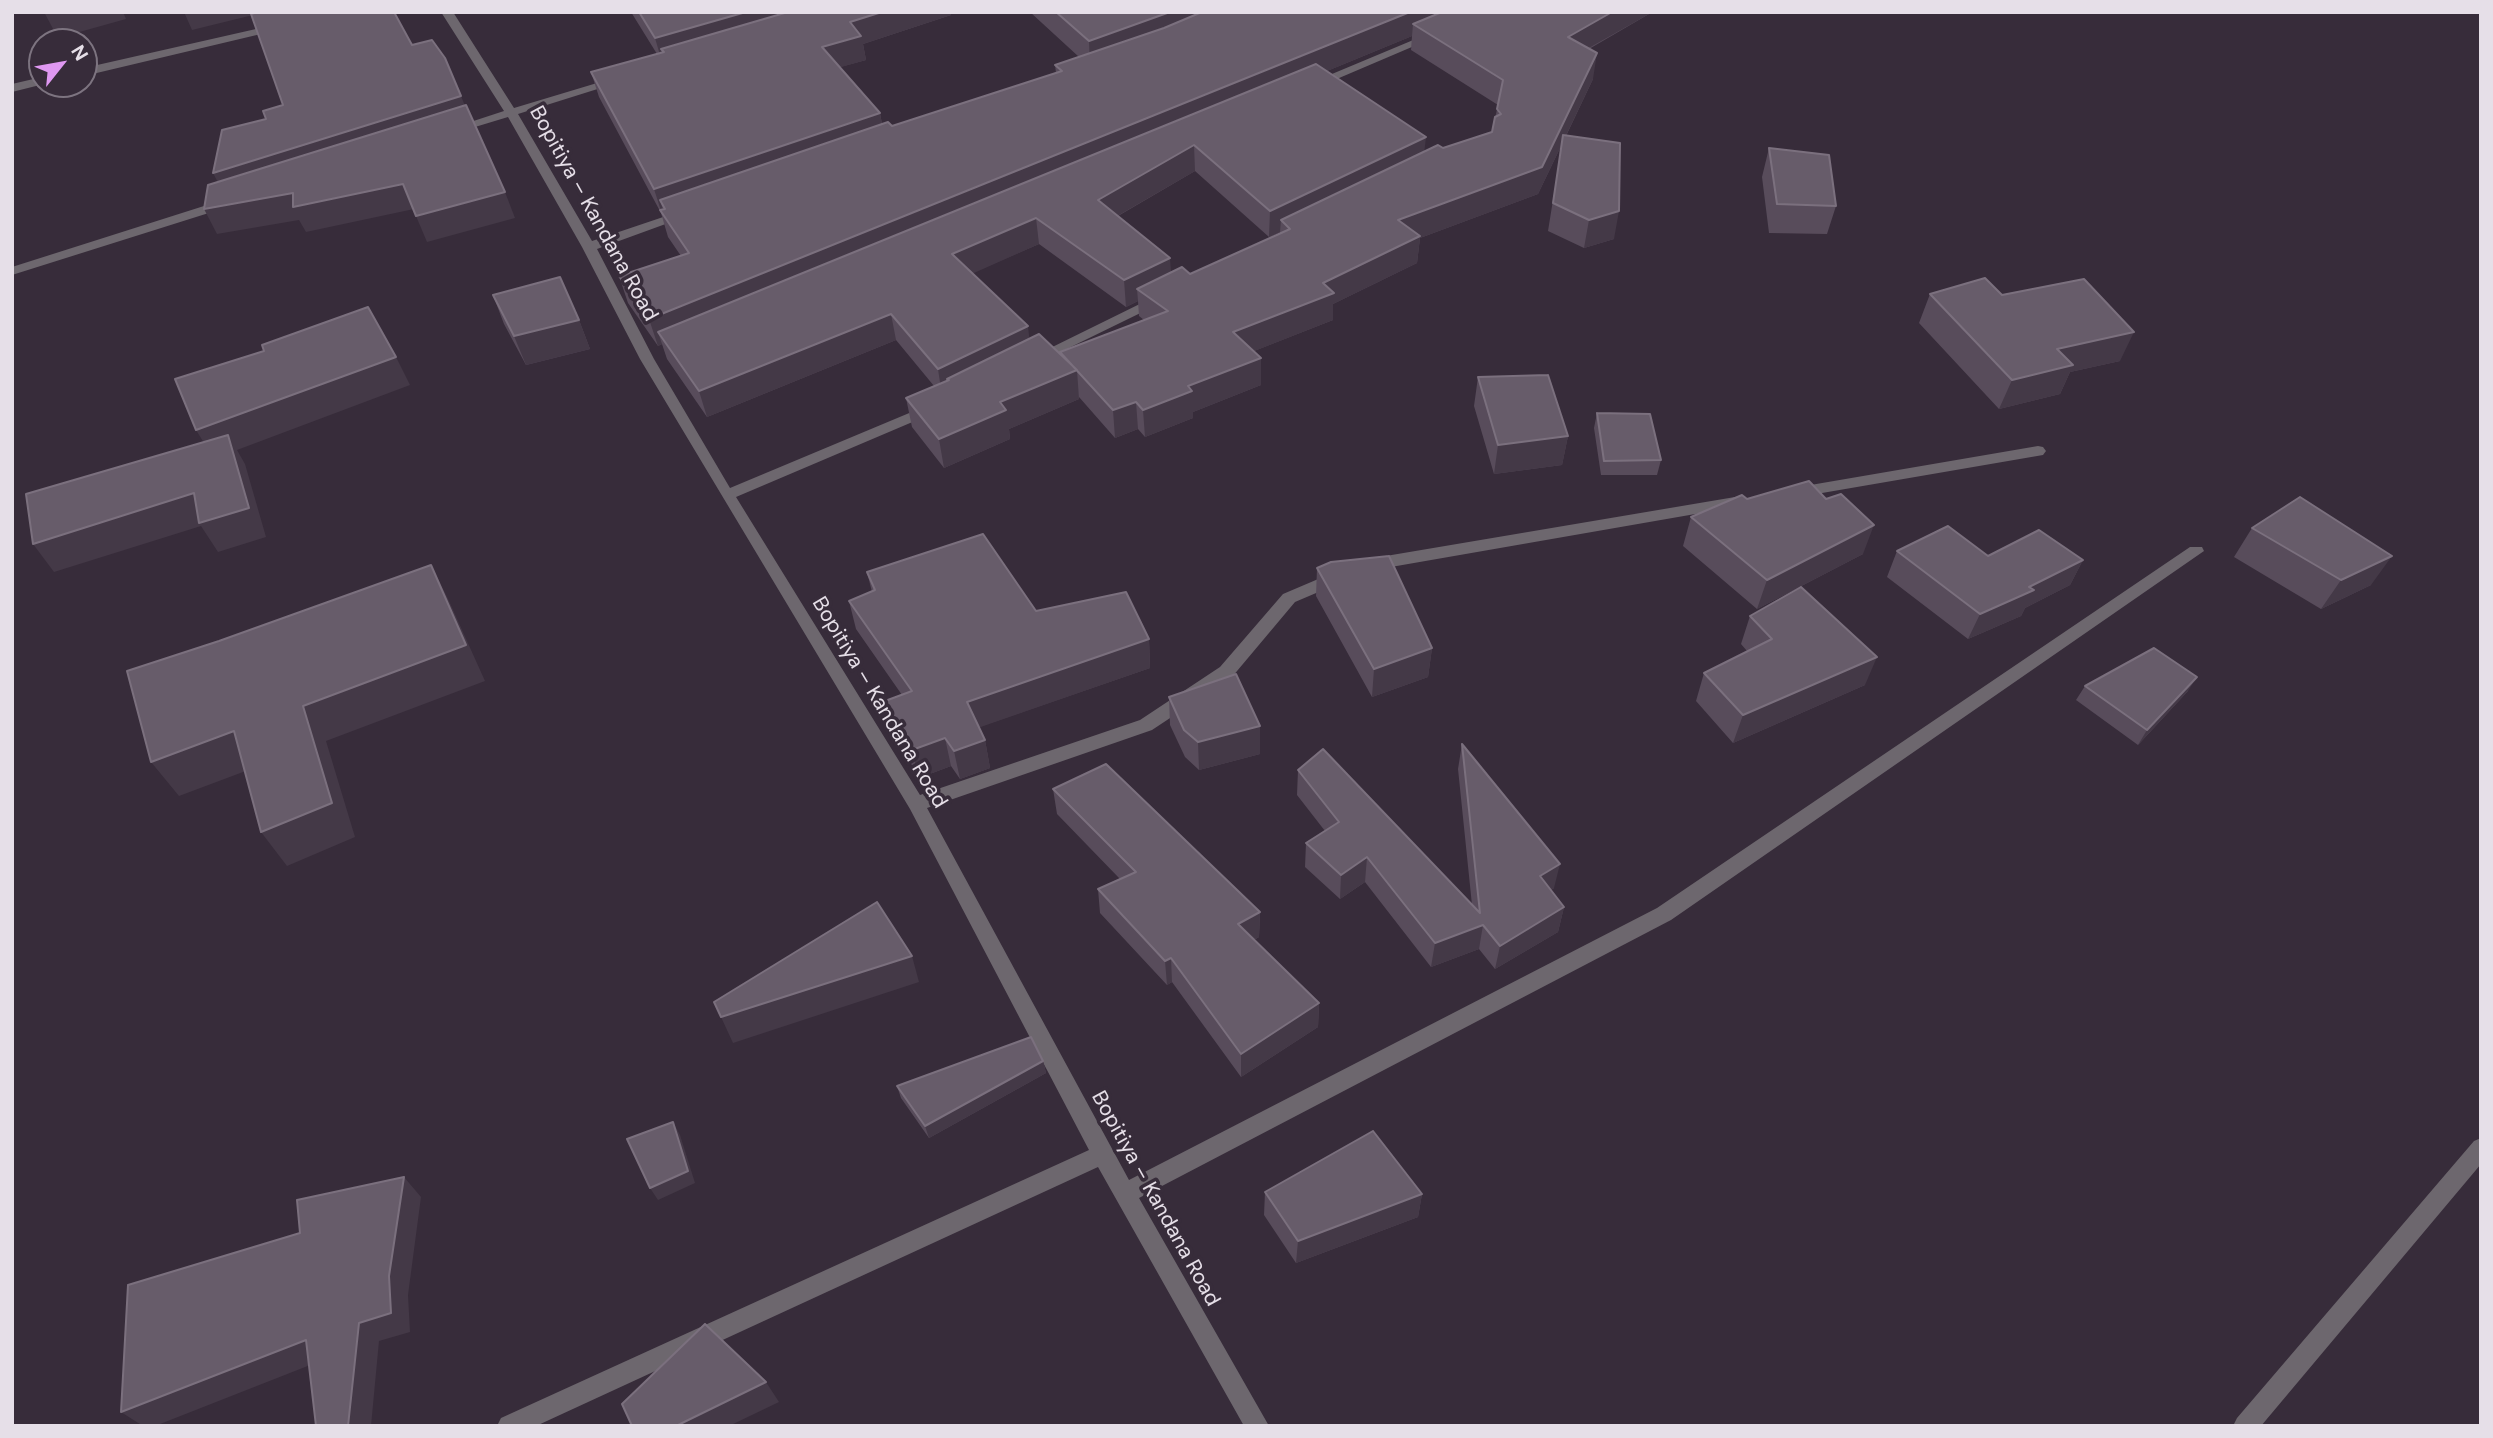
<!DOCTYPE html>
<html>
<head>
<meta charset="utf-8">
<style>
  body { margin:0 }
  #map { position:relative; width:2493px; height:1438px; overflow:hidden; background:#372c3a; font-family:"DM Sans",sans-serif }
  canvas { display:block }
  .frame { position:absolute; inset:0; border:14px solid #e6dfe8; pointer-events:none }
  .north { position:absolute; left:28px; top:28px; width:70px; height:70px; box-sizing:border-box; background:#372c3a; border:2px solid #7d7480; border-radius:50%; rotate:59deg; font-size:19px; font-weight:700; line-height:28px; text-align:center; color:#e6dfe8 }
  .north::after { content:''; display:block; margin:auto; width:24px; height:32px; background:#df98f1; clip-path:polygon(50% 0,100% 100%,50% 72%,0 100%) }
</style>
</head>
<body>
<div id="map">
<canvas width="2493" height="1438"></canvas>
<div class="frame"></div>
<div class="north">N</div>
</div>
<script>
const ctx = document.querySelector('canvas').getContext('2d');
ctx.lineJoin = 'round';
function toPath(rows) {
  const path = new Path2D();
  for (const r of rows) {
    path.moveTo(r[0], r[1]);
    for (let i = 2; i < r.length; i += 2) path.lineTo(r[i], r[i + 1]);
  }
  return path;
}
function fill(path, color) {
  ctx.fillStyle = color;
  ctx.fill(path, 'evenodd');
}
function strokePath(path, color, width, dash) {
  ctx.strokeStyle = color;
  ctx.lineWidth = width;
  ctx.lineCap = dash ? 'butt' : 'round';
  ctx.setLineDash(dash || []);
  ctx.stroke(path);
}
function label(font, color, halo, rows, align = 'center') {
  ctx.font = font + ' "DM Sans",sans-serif';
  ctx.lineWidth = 7;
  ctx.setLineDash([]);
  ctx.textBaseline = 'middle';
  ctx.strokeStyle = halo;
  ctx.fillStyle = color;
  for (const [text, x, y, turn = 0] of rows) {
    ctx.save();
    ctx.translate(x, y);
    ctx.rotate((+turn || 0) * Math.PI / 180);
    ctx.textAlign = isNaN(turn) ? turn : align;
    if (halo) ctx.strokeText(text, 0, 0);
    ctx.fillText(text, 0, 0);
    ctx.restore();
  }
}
const minor = toPath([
  [441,12,453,12,514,108,617,77,623,81,518,114,592,241,681,211,691,211,693,214,597,249,654,359,730,488,926,406,936,406,938,409,936,412,736,497,920,795,1140,720,1220,667,1283,594,1330,574,1342,574,1344,578,1342,582,1295,602,1232,677,1152,730,927,808,1129,1180,1657,908,2190,547,2202,547,2204,551,1671,920,1139,1198,1269,1426,1244,1426,1098,1167,536,1426,497,1426,501,1418,1089,1150,910,809,640,359,582,247,508,117,452,134,446,130,504,111,441,12],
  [278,24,284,27,282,29,84,76,84,68,278,24],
  [1430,33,1440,35,1318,87,1308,84,1430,33],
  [42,77,42,84,44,84,12,92,12,84,42,77],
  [226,199,233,203,231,206,12,275,12,267,226,199],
  [1158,295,1163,296,1163,302,1040,362,1035,364,1028,359,1158,295],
  [2038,446,2043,447,2046,451,2043,455,1793,498,1785,493,1793,488,2038,446],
  [1741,496,1749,501,1747,505,1368,571,1360,565,1368,559,1741,496],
  [2481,1138,2481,1164,2261,1426,2233,1426,2237,1418,2474,1141,2481,1138]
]);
const wall = toPath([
  [631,12,951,12,951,15,863,44,866,60,840,67,880,113,882,124,892,126,1056,73,1055,65,1079,57,1030,12,1649,12,1649,14,1589,49,1593,79,1566,136,1614,239,1584,248,1548,231,1562,144,1538,194,1420,238,1417,263,1333,304,1333,320,1254,351,1261,385,1193,412,1193,418,1145,437,1138,429,1115,438,1079,397,1079,399,1009,429,1010,439,944,468,912,427,906,398,934,386,896,340,707,417,667,359,662,344,658,346,628,303,619,276,681,256,668,237,661,213,599,97,591,72,657,54],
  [1412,36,1411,50,1498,105,1492,132,1443,148,1424,151,1327,71],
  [1195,171,1269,237,1280,232,1280,233,1190,274,1171,273,1118,216],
  [1039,244,1126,307,1138,301,1139,316,1144,320,1060,352,1060,355,1029,339,972,273],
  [1769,148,1836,206,1827,234,1769,233,1762,177],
  [1930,294,2002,295,2120,361,2070,372,2060,394,1999,409,1919,323],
  [493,295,579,320,590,349,526,365,504,324],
  [1478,377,1568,436,1562,465,1494,474,1474,406],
  [1597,413,1661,460,1657,475,1601,475,1594,428],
  [1747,499,1826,499,1863,554,1757,609,1683,546,1691,517],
  [2252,528,2371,585,2321,609,2234,557],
  [1897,551,1988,556,2083,560,2070,585,2025,608,2021,616,1968,639,1887,577],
  [1317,568,1432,648,1428,677,1372,697,1316,596],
  [867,572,1036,611,1149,639,1150,668,979,727,985,740,990,768,960,779,951,766,919,778,892,729,885,701,902,695,856,629,849,601,872,592],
  [1750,616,1865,685,1733,743,1696,701,1704,673,1747,651,1741,644],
  [2085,686,2188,691,2138,745,2076,700],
  [1169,697,1260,726,1260,754,1199,770,1185,757,1170,725],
  [1462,744,1554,888,1551,890,1564,907,1558,932,1495,969,1479,949,1431,967,1365,882,1340,899,1305,867,1306,843,1325,831,1297,795,1298,770,1472,905,1458,769],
  [1053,789,1260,912,1259,937,1254,940,1319,1003,1318,1027,1241,1077,1172,982,1167,985,1100,913,1098,889,1120,879,1057,814],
  [1043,1061,1046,1073,929,1138,901,1098,897,1086],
  [1265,1192,1422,1194,1418,1217,1296,1263,1264,1215]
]);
const shadedWall = toPath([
  [44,12,123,12,126,19,58,38],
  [184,12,314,12,253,15,192,30],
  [746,12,826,12,664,52,661,49,665,61,662,62,655,38],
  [882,12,951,12,951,15,863,44,866,60,827,71,822,47,850,22],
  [1170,12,1234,12,1090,67,1089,41],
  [1410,12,1470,12,1413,24,1412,36,666,343,658,332,662,344,658,346,649,319],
  [1612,12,1649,12,1649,14,1564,62,1568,37],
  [1597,53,1593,79,1538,194,1420,238,1417,263,1333,304,1333,320,1234,359,1233,332,1323,283],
  [461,96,470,118,225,196,213,173],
  [880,113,884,138,660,200,664,213,661,211,654,189],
  [1426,137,1423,163,1281,220,1280,232,1269,237,1270,211],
  [1194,145,1195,171,1100,226,1098,200],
  [403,184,414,209,306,232,299,220,217,234,204,209,293,193],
  [505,192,515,218,427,242,416,216],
  [1619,211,1614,239,1584,248,1589,220],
  [1036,218,1039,244,956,281,952,254],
  [1170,258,1172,285,1137,289,1138,301,1126,307,1124,280],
  [891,314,896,340,707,417,699,391],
  [579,320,590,349,526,365,514,336],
  [1028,326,1031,353,949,380,947,379,949,392,942,396,938,369],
  [2134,332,2120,361,2070,372,2060,394,1999,409,2012,380,2057,349],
  [396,357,410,385,237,450,245,464,266,537,218,552,201,526,54,572,33,544,214,459,196,430],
  [1261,358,1261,385,1193,412,1193,418,1145,437,1143,410,1188,386],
  [1077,370,1079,399,1009,429,1010,439,944,468,939,439,1000,402],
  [1136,402,1138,429,1115,438,1113,410],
  [1568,436,1562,465,1494,474,1498,445],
  [1874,525,1863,554,1757,609,1767,580],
  [2392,556,2371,585,2321,609,2341,580],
  [2083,560,2070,585,2025,608,2021,616,1968,639,1980,614,2029,587],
  [431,565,449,601,485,681,326,741,355,837,287,866,261,832,303,706],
  [1149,639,1150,668,972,730,967,702],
  [1432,648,1428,677,1372,697,1374,669],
  [1877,657,1865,685,1733,743,1743,715],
  [2197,677,2188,691,2138,745,2147,730],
  [1260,726,1260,754,1199,770,1198,742],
  [234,731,259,766,179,796,151,762],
  [945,738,951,766,919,778,912,750],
  [985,740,990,768,960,779,954,751],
  [1367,857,1365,882,1340,899,1341,875],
  [1560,864,1554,888,1534,901,1540,876],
  [1564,907,1558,932,1495,969,1500,946],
  [1260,912,1259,937,1238,948,1238,924],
  [1483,925,1479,949,1431,967,1435,943],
  [912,956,919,982,733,1043,721,1017],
  [1171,958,1172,982,1167,985,1165,961],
  [1319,1003,1318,1027,1241,1077,1241,1054],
  [1043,1061,1046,1073,929,1138,925,1126],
  [673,1122,680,1135,695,1183,658,1200,650,1188],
  [404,1177,421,1197,408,1295,410,1332,379,1341,371,1426,348,1426,359,1323,389,1276],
  [1422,1194,1418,1217,1296,1263,1298,1241],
  [306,1340,328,1358,155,1426,143,1426,121,1412],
  [766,1382,779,1402,729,1426,676,1426]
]);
const building = toPath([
  [258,12,394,12,412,45,432,40,445,58,461,96,213,173,222,130,266,119,263,111,283,105,251,14,258,12],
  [639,12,746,12,655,38,639,12],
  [788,12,882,12,850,22,861,36,822,47,880,113,654,189,591,72,664,52,661,49,788,12],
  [1056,12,1170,12,1089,41,1056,12],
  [1202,12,1410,12,649,319,619,276,689,253,660,210,665,209,660,200,888,122,892,126,1062,71,1055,65,1164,28,1202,12],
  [1442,12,1612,12,1568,37,1597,53,1542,167,1398,220,1420,236,1323,283,1334,293,1233,332,1261,358,1188,386,1192,391,1143,410,1136,402,1113,410,1060,352,1168,311,1137,289,1182,267,1190,274,1290,229,1281,220,1438,145,1443,148,1492,132,1495,117,1501,114,1497,109,1503,80,1413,24,1442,12],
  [1316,64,1426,137,1270,211,1194,145,1098,200,1170,258,1124,280,1036,218,952,254,1028,326,938,369,891,314,699,391,658,332,1316,64],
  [466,105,505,192,416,216,403,184,293,207,293,193,204,209,208,185,466,105],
  [1563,135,1620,143,1619,211,1589,220,1553,203,1563,135],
  [1769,148,1829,155,1836,206,1777,204,1769,148],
  [560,277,579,320,514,336,493,295,560,277],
  [1985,278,2002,295,2084,279,2134,332,2057,349,2073,365,2012,380,1930,294,1985,278],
  [368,307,396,357,196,430,175,379,264,351,262,345,368,307],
  [1039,334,1077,370,1000,402,1006,410,939,439,906,398,949,380,947,379,1039,334],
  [1548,375,1568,436,1498,445,1478,377,1548,375],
  [1597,413,1650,414,1661,460,1604,461,1597,413],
  [228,435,249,508,199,523,194,493,33,544,26,494,228,435],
  [1809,481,1826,499,1841,494,1874,525,1767,580,1691,517,1742,495,1747,499,1809,481],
  [2300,497,2392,556,2341,580,2252,528,2300,497],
  [1948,526,1988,556,2039,530,2083,560,2029,587,2034,590,1980,614,1897,551,1948,526],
  [983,534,1036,611,1126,592,1149,639,967,702,985,740,954,751,945,738,912,750,885,701,912,691,849,601,875,590,867,572,983,534],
  [1389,556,1432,648,1374,669,1317,568,1331,562,1389,556],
  [431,565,466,645,303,706,332,803,261,832,234,731,151,762,127,671,219,641,431,565],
  [1801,587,1877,657,1743,715,1704,673,1772,639,1750,616,1801,587],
  [2154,648,2197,677,2147,730,2085,686,2154,648],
  [1236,674,1260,726,1198,742,1184,730,1169,697,1236,674],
  [1462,744,1560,864,1540,876,1564,907,1500,946,1483,925,1435,943,1367,857,1341,875,1306,843,1339,822,1298,770,1323,749,1480,913,1462,744],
  [1106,764,1260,912,1238,924,1319,1003,1241,1054,1171,958,1165,961,1098,889,1136,872,1053,789,1106,764],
  [877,902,912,956,721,1017,714,1002,877,902],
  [1031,1037,1043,1061,925,1126,897,1086,1031,1037],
  [673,1122,688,1171,650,1188,627,1139,673,1122],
  [1373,1131,1422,1194,1298,1241,1265,1192,1373,1131],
  [404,1177,389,1276,391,1313,359,1323,348,1426,316,1426,306,1340,121,1412,128,1285,300,1233,297,1200,404,1177],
  [705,1324,766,1382,676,1426,632,1426,622,1404,705,1324]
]);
const streetNames = [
  ["Bopitiya – Kandana Road",593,214,61],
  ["Bopitiya – Kandana Road",879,703,59],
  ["Bopitiya – Kandana Road",1155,1199,61]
];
fill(minor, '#6d676e');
fill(wall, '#584c5b');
fill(shadedWall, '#443947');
fill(building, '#675c6a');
strokePath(building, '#7b707e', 2);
label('21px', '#e6dfe8', '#372c3a', streetNames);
</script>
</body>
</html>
